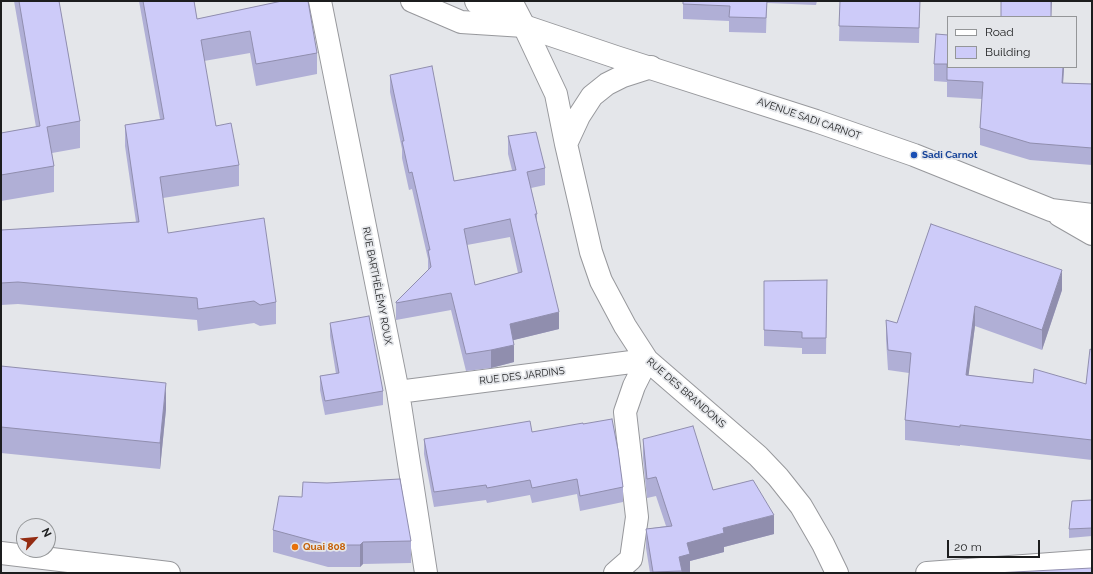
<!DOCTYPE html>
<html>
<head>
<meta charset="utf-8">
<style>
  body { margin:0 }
  #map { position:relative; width:1093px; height:574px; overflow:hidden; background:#e4e6ea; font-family:Raleway,sans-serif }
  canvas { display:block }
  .frame { position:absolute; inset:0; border:2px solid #1c1d1e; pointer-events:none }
  .legend { position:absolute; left:947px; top:16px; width:130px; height:52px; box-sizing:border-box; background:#e4e6ea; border:1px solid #949698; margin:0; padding:5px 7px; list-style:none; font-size:12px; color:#1c1d1e }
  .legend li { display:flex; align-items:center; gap:8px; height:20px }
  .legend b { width:20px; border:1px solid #949698 }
  .north { position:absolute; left:16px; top:518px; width:40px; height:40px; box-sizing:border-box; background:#e4e6ea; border:1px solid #949698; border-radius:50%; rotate:63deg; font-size:11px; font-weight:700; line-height:16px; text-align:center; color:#1c1d1e }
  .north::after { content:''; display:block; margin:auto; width:14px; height:18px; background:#942c12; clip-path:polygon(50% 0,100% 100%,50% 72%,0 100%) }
  .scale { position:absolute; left:947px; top:540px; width:93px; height:18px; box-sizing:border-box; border:2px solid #1c1d1e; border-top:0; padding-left:5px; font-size:12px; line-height:14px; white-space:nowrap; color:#1c1d1e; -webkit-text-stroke:3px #e4e6ea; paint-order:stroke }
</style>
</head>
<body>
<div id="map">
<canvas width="1093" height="574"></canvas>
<div class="frame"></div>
<ul class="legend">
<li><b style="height:5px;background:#fff"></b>Road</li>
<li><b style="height:11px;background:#cdcbf9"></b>Building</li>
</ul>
<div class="north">N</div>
<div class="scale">20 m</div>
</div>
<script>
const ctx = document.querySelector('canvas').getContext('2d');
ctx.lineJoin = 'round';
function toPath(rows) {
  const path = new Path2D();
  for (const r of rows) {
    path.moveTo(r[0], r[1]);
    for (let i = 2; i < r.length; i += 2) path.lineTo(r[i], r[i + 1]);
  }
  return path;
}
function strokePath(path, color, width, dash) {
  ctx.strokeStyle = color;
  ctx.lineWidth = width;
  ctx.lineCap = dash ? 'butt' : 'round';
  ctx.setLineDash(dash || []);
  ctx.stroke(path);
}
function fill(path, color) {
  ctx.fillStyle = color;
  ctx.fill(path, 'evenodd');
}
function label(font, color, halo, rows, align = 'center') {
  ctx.font = font + ' Raleway,sans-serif';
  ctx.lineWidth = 3.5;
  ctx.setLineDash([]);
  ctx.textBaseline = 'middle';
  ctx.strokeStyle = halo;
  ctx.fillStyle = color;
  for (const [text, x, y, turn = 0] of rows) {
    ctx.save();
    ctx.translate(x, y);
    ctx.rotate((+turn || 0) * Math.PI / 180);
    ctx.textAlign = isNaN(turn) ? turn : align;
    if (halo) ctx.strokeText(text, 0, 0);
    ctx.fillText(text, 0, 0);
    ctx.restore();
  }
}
const minor = toPath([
  [320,1,398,392,426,573],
  [476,1,477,3,490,12,512,21],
  [511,1,524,26,556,94,566,144,591,252,601,281,625,326,647,360,758,456,778,477,801,506,823,544,837,573],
  [566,144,579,116,592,96,607,84,623,76,651,67],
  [398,392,647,360],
  [1,553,169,573],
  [615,573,631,559,637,517,625,412,634,386,647,360],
  [927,573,1092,561]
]);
const major = toPath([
  [412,1,461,22,524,26,616,57,816,121,914,155,1051,210,1092,215],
  [492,1,524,26],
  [1059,215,1092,234]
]);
const wall = toPath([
  [14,1,59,1,80,121,80,148,52,153,54,166,54,192,1,201,1,133,36,127],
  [139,1,194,1,197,19,282,1,317,53,317,74,256,86,250,53,204,61,216,126,239,165,239,186,163,198,168,233,276,302,276,324,260,326,254,323,198,331,197,320,18,304,1,305,1,230,136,222,125,146,125,125,160,119],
  [683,1,817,1,816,5,767,3,766,33,729,32,729,21,683,19],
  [840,1,920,1,919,43,839,41],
  [936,34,948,67,1064,67,1063,83,1092,84,1092,165,1030,160,980,145,980,128,982,99,947,97,947,82,934,81,934,64],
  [390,75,454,181,512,170,508,154,508,136,545,168,545,185,531,188,537,214,537,223,559,329,513,340,514,362,491,368,466,371,451,310,396,320,396,302,428,270,428,259,412,189,409,190,402,158,402,149,390,92],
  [510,237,518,273,475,285,467,245],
  [931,224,1062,290,1042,350,975,326,968,375,1033,383,1086,384,1092,350,1092,460,960,445,960,446,905,440,905,420,909,373,888,370,886,339,886,320,897,323],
  [827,280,826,354,802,354,802,348,764,346,764,281],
  [330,323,383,391,383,405,325,415,320,390,320,376,336,374,330,336],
  [1,366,166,409,160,469,1,453],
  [583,424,623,487,623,502,580,511,577,494,532,503,530,495,487,503,486,500,434,507,424,454,424,439,532,432],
  [643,439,713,490,774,534,724,547,724,552,690,561,690,573,650,573,646,548,646,529,666,526,656,496,647,498,643,458],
  [1092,500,1092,536,1069,538,1069,529],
  [273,530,411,541,411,563,363,564,360,567,328,567,273,552]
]);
const shadedWall = toPath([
  [1051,1,1052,1,1051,17],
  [1063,67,1064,67,1062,100,1062,83],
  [1062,270,1062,290,1042,350,1042,330],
  [975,306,975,326,966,395,966,375],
  [559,312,559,329,510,341,510,324],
  [514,345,514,362,491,368,491,350],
  [166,383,166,409,160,469,160,443],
  [774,515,774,534,724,547,724,552,690,561,690,573,682,573,679,557,687,543,723,528],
  [363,542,363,564,360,567,360,545]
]);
const building = toPath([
  [19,1,59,1,80,121,47,127,54,166,1,175,1,133,40,126,19,1],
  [143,1,194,1,197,19,282,1,308,1,317,53,256,64,250,31,201,40,216,126,231,123,239,165,160,177,168,233,264,218,276,302,260,305,254,301,198,309,197,298,18,282,1,283,1,230,139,222,125,125,164,119,143,1],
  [683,1,767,1,766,18,729,17,730,6,683,4,683,1],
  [840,1,920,1,919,28,839,26,840,1],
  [1001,1,1051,1,1051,17,1001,17,1001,1],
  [936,34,948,35,948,67,1063,67,1062,83,1092,84,1092,148,1030,143,980,128,983,82,947,80,947,64,934,64,936,34],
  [432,66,454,181,516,170,508,136,536,132,545,168,527,172,537,214,535,214,559,312,510,324,514,345,491,350,466,354,451,293,396,303,396,302,431,267,428,250,430,250,412,172,409,173,402,141,404,141,390,75,432,66],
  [510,219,522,272,475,285,464,229,510,219],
  [931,224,1062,270,1042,330,975,306,966,375,1033,383,1034,369,1086,384,1090,349,1092,350,1092,440,960,425,960,427,905,420,911,353,888,350,886,320,897,323,931,224],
  [827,280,826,338,802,338,802,332,764,330,764,281,827,280],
  [369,316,383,391,325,401,320,376,339,373,330,323,369,316],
  [1,366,166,383,160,443,1,427,1,366],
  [612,419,618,450,623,487,580,496,577,479,532,488,530,480,487,488,486,485,434,492,424,439,530,421,532,432,583,423,583,424,612,419],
  [693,426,713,490,753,480,774,515,723,528,724,533,687,543,690,554,679,557,682,571,653,572,646,529,672,526,656,477,647,479,643,439,693,426],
  [400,479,411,541,363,542,360,545,328,545,273,530,279,496,302,497,303,482,327,483,400,479],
  [1092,500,1092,528,1069,529,1072,501,1092,500],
  [1092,568,1092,573,995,573,1092,568]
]);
const markers = [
  [914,155,4,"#1a4fb4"],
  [295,547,4,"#e8710a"]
];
const streetNames = [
  ["AVENUE SADI CARNOT",809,119,19],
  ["RUE BARTHÉLÉMY ROUX",377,286,79],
  ["RUE DES JARDINS",522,376,-7],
  ["RUE DES BRANDONS",686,393,41]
];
const transitNames = [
  ["Sadi Carnot",922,155]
];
const foodNames = [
  ["Quai 808",303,547]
];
strokePath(minor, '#97989c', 24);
strokePath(major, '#97989c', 24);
strokePath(minor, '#fff', 22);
strokePath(major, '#fff', 22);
fill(wall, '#b0afd6');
fill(shadedWall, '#908eae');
fill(building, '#cdcbf9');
strokePath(building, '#908eae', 1);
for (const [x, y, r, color] of markers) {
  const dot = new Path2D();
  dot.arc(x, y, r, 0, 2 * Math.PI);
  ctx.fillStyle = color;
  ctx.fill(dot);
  strokePath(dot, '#e4e6ea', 1.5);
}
label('10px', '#1c1d1e', '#e4e6ea', streetNames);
label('bold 10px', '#164399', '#e4e6ea', transitNames, 'left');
label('bold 10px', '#c56008', '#e4e6ea', foodNames, 'left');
</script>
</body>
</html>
